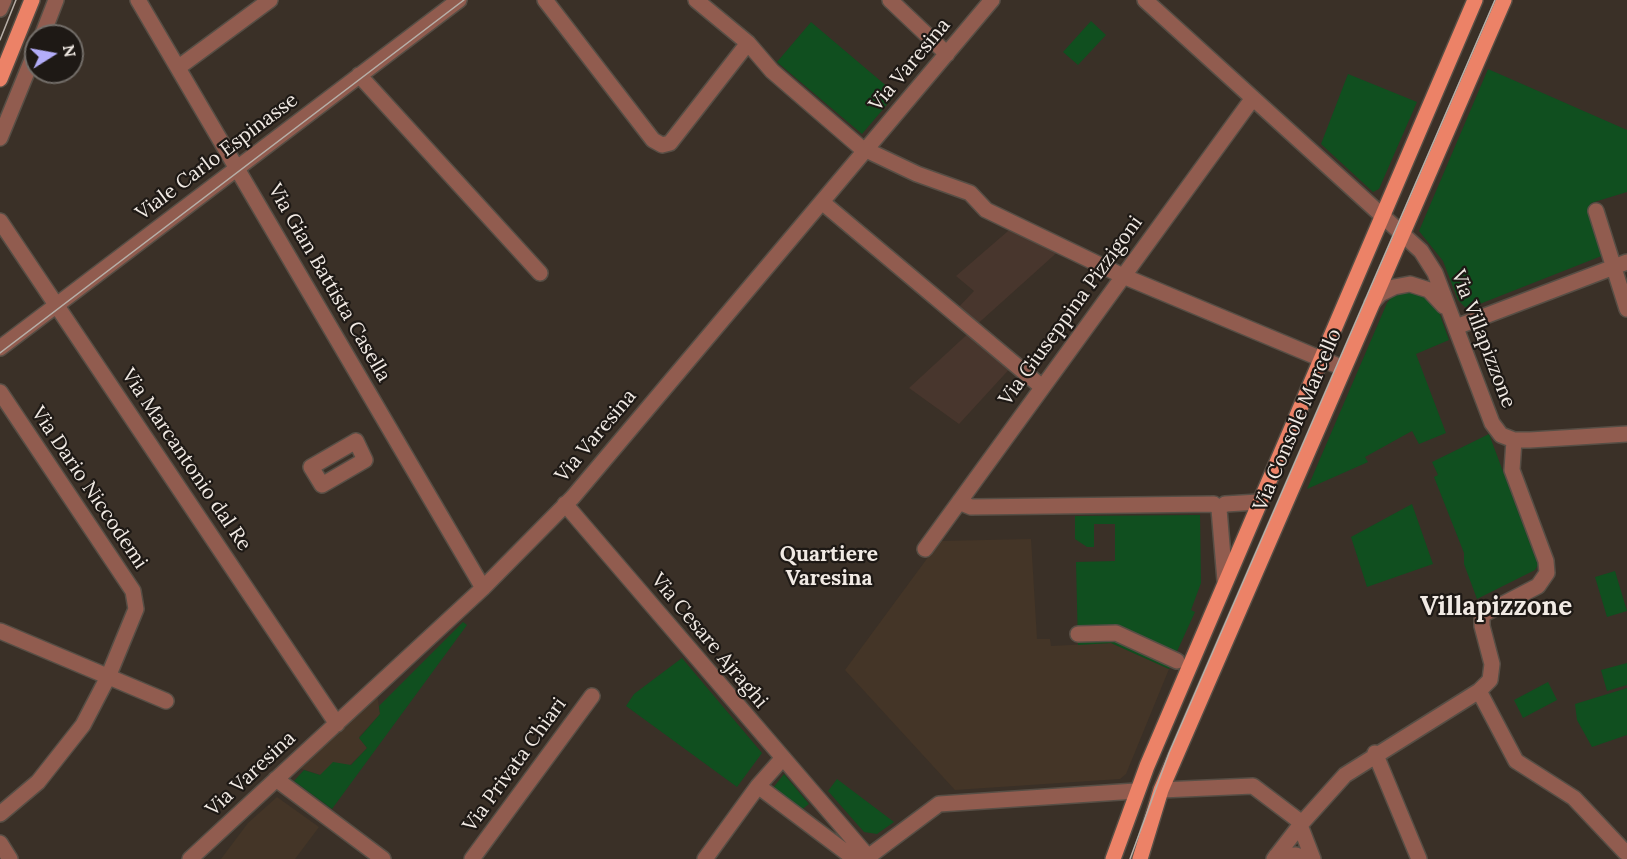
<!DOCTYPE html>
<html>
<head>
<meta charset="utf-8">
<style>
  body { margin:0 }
  #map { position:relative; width:1627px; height:859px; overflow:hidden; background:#3a3027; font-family:Lora,serif }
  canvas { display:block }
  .north { position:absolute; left:24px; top:24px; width:60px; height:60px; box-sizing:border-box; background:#1e1915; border:2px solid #726d68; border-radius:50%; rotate:79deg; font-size:16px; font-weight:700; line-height:24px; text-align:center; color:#f1eae4 }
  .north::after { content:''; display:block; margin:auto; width:21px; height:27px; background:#b3adf9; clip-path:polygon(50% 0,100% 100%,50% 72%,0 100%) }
</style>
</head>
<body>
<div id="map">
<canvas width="1627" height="859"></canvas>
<div class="north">N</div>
</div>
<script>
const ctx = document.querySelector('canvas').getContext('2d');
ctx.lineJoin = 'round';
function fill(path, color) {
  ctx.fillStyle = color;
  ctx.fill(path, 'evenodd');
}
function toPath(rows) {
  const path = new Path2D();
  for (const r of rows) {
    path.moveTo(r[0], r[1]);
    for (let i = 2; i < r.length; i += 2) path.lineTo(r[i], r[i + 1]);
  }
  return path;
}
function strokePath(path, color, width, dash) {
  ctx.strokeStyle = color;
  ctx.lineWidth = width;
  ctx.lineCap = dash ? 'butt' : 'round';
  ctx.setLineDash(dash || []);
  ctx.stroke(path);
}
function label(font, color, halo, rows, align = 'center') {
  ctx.font = font + ' Lora,serif';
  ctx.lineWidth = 4.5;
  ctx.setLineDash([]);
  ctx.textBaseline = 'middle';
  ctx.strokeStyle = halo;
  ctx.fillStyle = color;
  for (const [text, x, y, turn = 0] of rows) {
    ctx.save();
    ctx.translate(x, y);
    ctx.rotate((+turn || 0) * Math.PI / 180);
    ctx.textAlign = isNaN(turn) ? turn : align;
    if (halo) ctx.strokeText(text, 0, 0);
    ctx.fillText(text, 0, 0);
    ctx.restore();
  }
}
const built = toPath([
  [1031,539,1037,639,1050,639,1051,646,1111,643,1169,669,1126,774,1120,779,955,790,845,670,940,541],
  [376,687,380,714,359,737,367,748,350,765,320,775,290,765],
  [277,797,319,827,295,859,221,859,248,823]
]);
const industrial = toPath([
  [1015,225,1062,248,973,328,954,312,974,291,956,276],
  [972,330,1014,364,959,424,909,388]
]);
const green = toPath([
  [1091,21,1106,35,1078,65,1063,52],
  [811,22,896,94,862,134,777,62],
  [1488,69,1627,130,1627,192,1591,203,1588,208,1604,255,1467,309,1458,300,1443,261,1419,231],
  [1348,74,1417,102,1379,189,1373,192,1321,144],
  [1405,292,1423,296,1433,303,1439,312,1449,340,1416,354,1446,433,1419,444,1412,431,1365,457,1368,462,1307,489,1387,303,1391,298],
  [1489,434,1538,565,1535,570,1477,599,1464,564,1464,553,1434,477,1438,475,1432,462],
  [1412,504,1433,564,1367,587,1351,537],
  [1200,515,1201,583,1191,610,1195,612,1169,669,1111,643,1078,645,1076,562,1115,561,1115,524,1094,524,1094,547,1087,547,1075,539,1075,516],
  [1615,571,1627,611,1607,617,1595,577],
  [463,622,467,625,332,809,294,781,304,770,320,775,333,762,351,765,367,748,359,738,380,714,379,706],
  [682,658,762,753,737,787,626,706,634,694],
  [1627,663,1627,685,1607,691,1601,670],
  [1548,682,1557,700,1523,718,1514,700],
  [1627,688,1627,735,1592,747,1577,720,1575,704],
  [784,774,809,804,801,810,773,788],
  [837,779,894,822,877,834,864,832,828,791]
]);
const minor = toPath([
  [138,0,483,588],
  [545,0,653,140,662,145,670,143,748,43],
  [696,0,748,43,772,71,860,147,917,174,970,193,986,210,1123,276,1343,368],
  [890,0,947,54],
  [1145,0,1421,251,1435,273,1492,423,1501,435,1514,440,1530,440,1627,434],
  [0,9,4,0],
  [42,36,56,0],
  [179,67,270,0],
  [359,75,540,273],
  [0,138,36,50],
  [822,202,1042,387],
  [1596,211,1627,309],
  [0,221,337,724],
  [1372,303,1380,294,1394,287,1410,284,1429,290,1444,306],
  [1456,327,1627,262],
  [0,348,459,0],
  [0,392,133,591,136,609,108,677,83,725,38,782,0,814],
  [356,441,365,460,322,485,311,467,356,441],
  [959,502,971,507,1214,504,1219,509,1225,581],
  [565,504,870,859],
  [1219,509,1225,504,1259,502],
  [925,549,1253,98],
  [0,631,166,701],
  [1078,634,1116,633,1177,661],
  [1479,691,1516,761,1574,798,1625,852],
  [1375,753,1419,859],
  [276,779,383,859],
  [758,786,851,856,868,857],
  [1161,790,1253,786,1298,820,1313,859],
  [0,843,10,859],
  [1276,856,1296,855,1306,859],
  [868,857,939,804,1136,791],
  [190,859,483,588,573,497,992,0],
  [472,859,592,696],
  [705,859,758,786,782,759],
  [1274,859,1301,824,1345,775,1479,691,1490,680,1492,664,1482,626,1482,615,1538,586,1547,573,1546,561,1512,470,1514,440]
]);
const major = toPath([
  [0,79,32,0],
  [1113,859,1147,766,1475,0],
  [1140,859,1161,790,1504,0]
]);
const tram = toPath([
  [0,40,16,0],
  [0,353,464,0],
  [1130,859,1169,753,1495,0]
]);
const streetNames = [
  ["Via Varesina",910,65,-50],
  ["Viale Carlo Espinasse",217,157,-37],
  ["Via Gian Battista Casella",329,283,60],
  ["Via Giuseppina Pizzigoni",1071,311,-54],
  ["Via Villapizzone",1483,339,69],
  ["Via Console Marcello",1298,420,-67],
  ["Via Varesina",596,436,-50],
  ["Via Marcantonio dal Re",186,460,56],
  ["Via Dario Niccodemi",89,488,56],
  ["Via Cesare Ajraghi",709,641,50],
  ["Via Privata Chiari",515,765,-54],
  ["Via Varesina",251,774,-43]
];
const neighbourhoodNames = [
  ["Quartiere",829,555],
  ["Varesina",829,579]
];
const districtNames = [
  ["Villapizzone",1496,608]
];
fill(built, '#443527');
fill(industrial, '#48362d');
fill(green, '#104f1f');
strokePath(minor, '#574e45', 18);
strokePath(major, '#574e45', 18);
strokePath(minor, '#915c4f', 15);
strokePath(major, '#ec8267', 15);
strokePath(tram, '#b7afa8', 1.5);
label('20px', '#f1eae4', '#1e1915', streetNames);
label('bold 21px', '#f1eae4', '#1e1915', neighbourhoodNames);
label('bold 26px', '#f1eae4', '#1e1915', districtNames);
</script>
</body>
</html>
